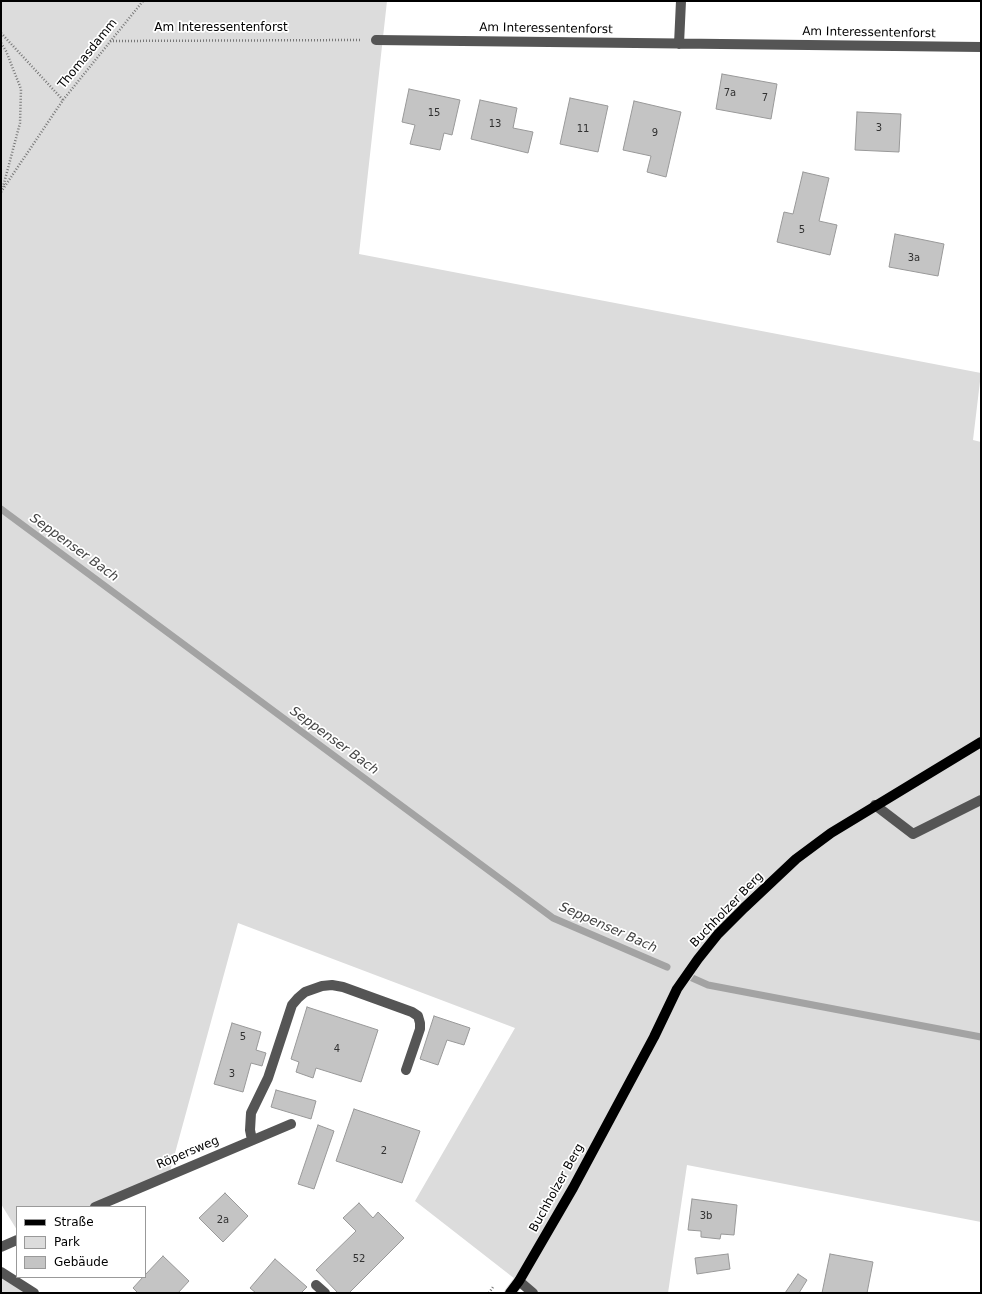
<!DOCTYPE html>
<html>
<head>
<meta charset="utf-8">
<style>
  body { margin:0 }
  #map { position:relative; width:982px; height:1294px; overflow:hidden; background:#fff; font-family:"DejaVu Sans",sans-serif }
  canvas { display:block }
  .frame { position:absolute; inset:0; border:2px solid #000; pointer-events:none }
  .legend { position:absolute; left:16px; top:1206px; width:130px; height:72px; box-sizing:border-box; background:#fff; border:1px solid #999; margin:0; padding:5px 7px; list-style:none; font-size:12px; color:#000 }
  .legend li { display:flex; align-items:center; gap:8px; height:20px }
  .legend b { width:20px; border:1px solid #999 }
</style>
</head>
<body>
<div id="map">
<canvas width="982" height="1294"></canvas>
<div class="frame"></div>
<ul class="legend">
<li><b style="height:5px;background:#000"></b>Straße</li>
<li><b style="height:11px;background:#dcdcdc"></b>Park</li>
<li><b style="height:11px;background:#c4c4c4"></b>Gebäude</li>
</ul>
</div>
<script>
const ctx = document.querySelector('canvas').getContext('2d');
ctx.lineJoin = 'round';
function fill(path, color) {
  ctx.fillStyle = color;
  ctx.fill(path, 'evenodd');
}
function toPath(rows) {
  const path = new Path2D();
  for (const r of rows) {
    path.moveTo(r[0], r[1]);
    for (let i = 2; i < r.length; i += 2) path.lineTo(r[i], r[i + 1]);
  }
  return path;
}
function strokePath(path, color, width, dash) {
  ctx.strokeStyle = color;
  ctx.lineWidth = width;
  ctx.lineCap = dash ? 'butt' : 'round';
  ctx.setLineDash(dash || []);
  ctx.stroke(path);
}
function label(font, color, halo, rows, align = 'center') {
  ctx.font = font + ' "DejaVu Sans",sans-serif';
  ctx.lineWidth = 3.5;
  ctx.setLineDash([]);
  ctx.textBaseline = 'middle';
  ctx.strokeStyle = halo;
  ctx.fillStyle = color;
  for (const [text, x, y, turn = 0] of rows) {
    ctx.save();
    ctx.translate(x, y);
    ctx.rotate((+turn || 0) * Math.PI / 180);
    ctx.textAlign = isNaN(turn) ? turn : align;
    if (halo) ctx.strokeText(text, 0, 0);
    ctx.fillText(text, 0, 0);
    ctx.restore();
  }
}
const green = toPath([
  [1,1,387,1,359,254,981,373,973,440,981,442,981,1222,687,1165,668,1293,533,1293,415,1201,515,1028,238,923,169,1175,95,1207,17,1207,17,1230,1,1204],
  [1,1272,34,1293,1,1293]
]);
const stream = toPath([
  [1,509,553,918,667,967],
  [690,977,708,985,981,1037]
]);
const building = toPath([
  [722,74,777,84,771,119,716,109,722,74],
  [409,89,460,100,452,135,444,133,440,150,410,144,415,125,402,122,409,89],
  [570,98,608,106,598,152,560,144,570,98],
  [480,100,517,108,513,128,533,132,528,153,471,139,480,100],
  [634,101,681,112,666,177,647,172,651,156,623,150,634,101],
  [857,112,901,114,899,152,855,150,857,112],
  [803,172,829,178,819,221,837,225,830,255,777,242,784,212,793,214,803,172],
  [895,234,944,244,938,276,889,267,895,234],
  [307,1007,378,1030,361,1082,316,1068,313,1078,296,1072,299,1062,291,1059,307,1007],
  [434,1016,470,1028,464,1045,447,1040,438,1065,420,1059,434,1016],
  [232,1023,261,1032,256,1050,266,1053,262,1066,251,1063,243,1092,214,1084,232,1023],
  [276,1090,316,1101,311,1119,271,1107,276,1090],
  [354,1109,420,1131,402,1183,336,1161,354,1109],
  [318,1125,334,1131,314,1189,298,1184,318,1125],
  [225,1193,248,1216,223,1242,199,1218,225,1193],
  [692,1199,737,1205,734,1235,721,1234,720,1239,701,1237,701,1231,688,1230,692,1199],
  [359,1203,373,1218,378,1212,404,1238,349,1293,338,1293,316,1270,356,1231,343,1218,359,1203],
  [728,1254,730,1269,697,1274,695,1258,728,1254],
  [830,1254,873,1262,867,1293,822,1293,830,1254],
  [163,1256,189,1281,178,1293,138,1293,133,1288,143,1277,145,1277,145,1275,163,1256],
  [275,1259,307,1287,301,1293,256,1293,250,1288,275,1259],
  [798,1274,807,1280,799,1293,785,1293,798,1274]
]);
const path = toPath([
  [1,33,63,100],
  [110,41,360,40],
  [1,43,6,51,21,89,20,123,3,187],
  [1,192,63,100,143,1],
  [489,1293,493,1287]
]);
const minor = toPath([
  [376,40,981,47],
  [679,44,681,1],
  [875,805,913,834,981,800],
  [252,1140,250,1130,251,1113,268,1078,292,1005,298,998,305,992,322,986,332,985,343,987,412,1012,418,1016,420,1023,420,1029,406,1070],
  [95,1207,291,1124],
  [1,1247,17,1240],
  [1,1272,34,1293],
  [519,1281,533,1293],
  [316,1285,325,1293]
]);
const major = toPath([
  [510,1293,519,1281,573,1188,654,1037,677,989,698,959,718,934,744,908,796,859,831,833,981,742]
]);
const numberNames = [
  ["7a",730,93],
  ["7",765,98],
  ["15",434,113],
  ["13",495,124],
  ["3",879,128],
  ["11",583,129],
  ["9",655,133],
  ["5",802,230],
  ["3a",914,258],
  ["5",243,1037],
  ["4",337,1049],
  ["3",232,1074],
  ["2",384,1151],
  ["3b",706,1216],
  ["2a",223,1220],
  ["52",359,1259]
];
const streetNames = [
  ["Am Interessentenforst",221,28],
  ["Am Interessentenforst",546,29,1],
  ["Am Interessentenforst",869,33,1],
  ["Thomasdamm",88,54,-51],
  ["Buchholzer Berg",727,910,-46],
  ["Röpersweg",188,1153,-23],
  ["Buchholzer Berg",557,1188,-61]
];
const waterNames = [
  ["Seppenser Bach",74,548,36],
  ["Seppenser Bach",334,741,36],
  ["Seppenser Bach",608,928,24]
];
fill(green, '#dcdcdc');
strokePath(stream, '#a3a3a3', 7);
fill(building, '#c4c4c4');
strokePath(building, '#999', 1);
strokePath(major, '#dbdbdb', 12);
strokePath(path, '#777', 2.5, [1, 2]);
strokePath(minor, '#555', 10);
strokePath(major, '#000', 10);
label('10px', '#313131', null, numberNames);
label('12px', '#000', '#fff', streetNames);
label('italic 13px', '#444', '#fff', waterNames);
</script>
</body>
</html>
